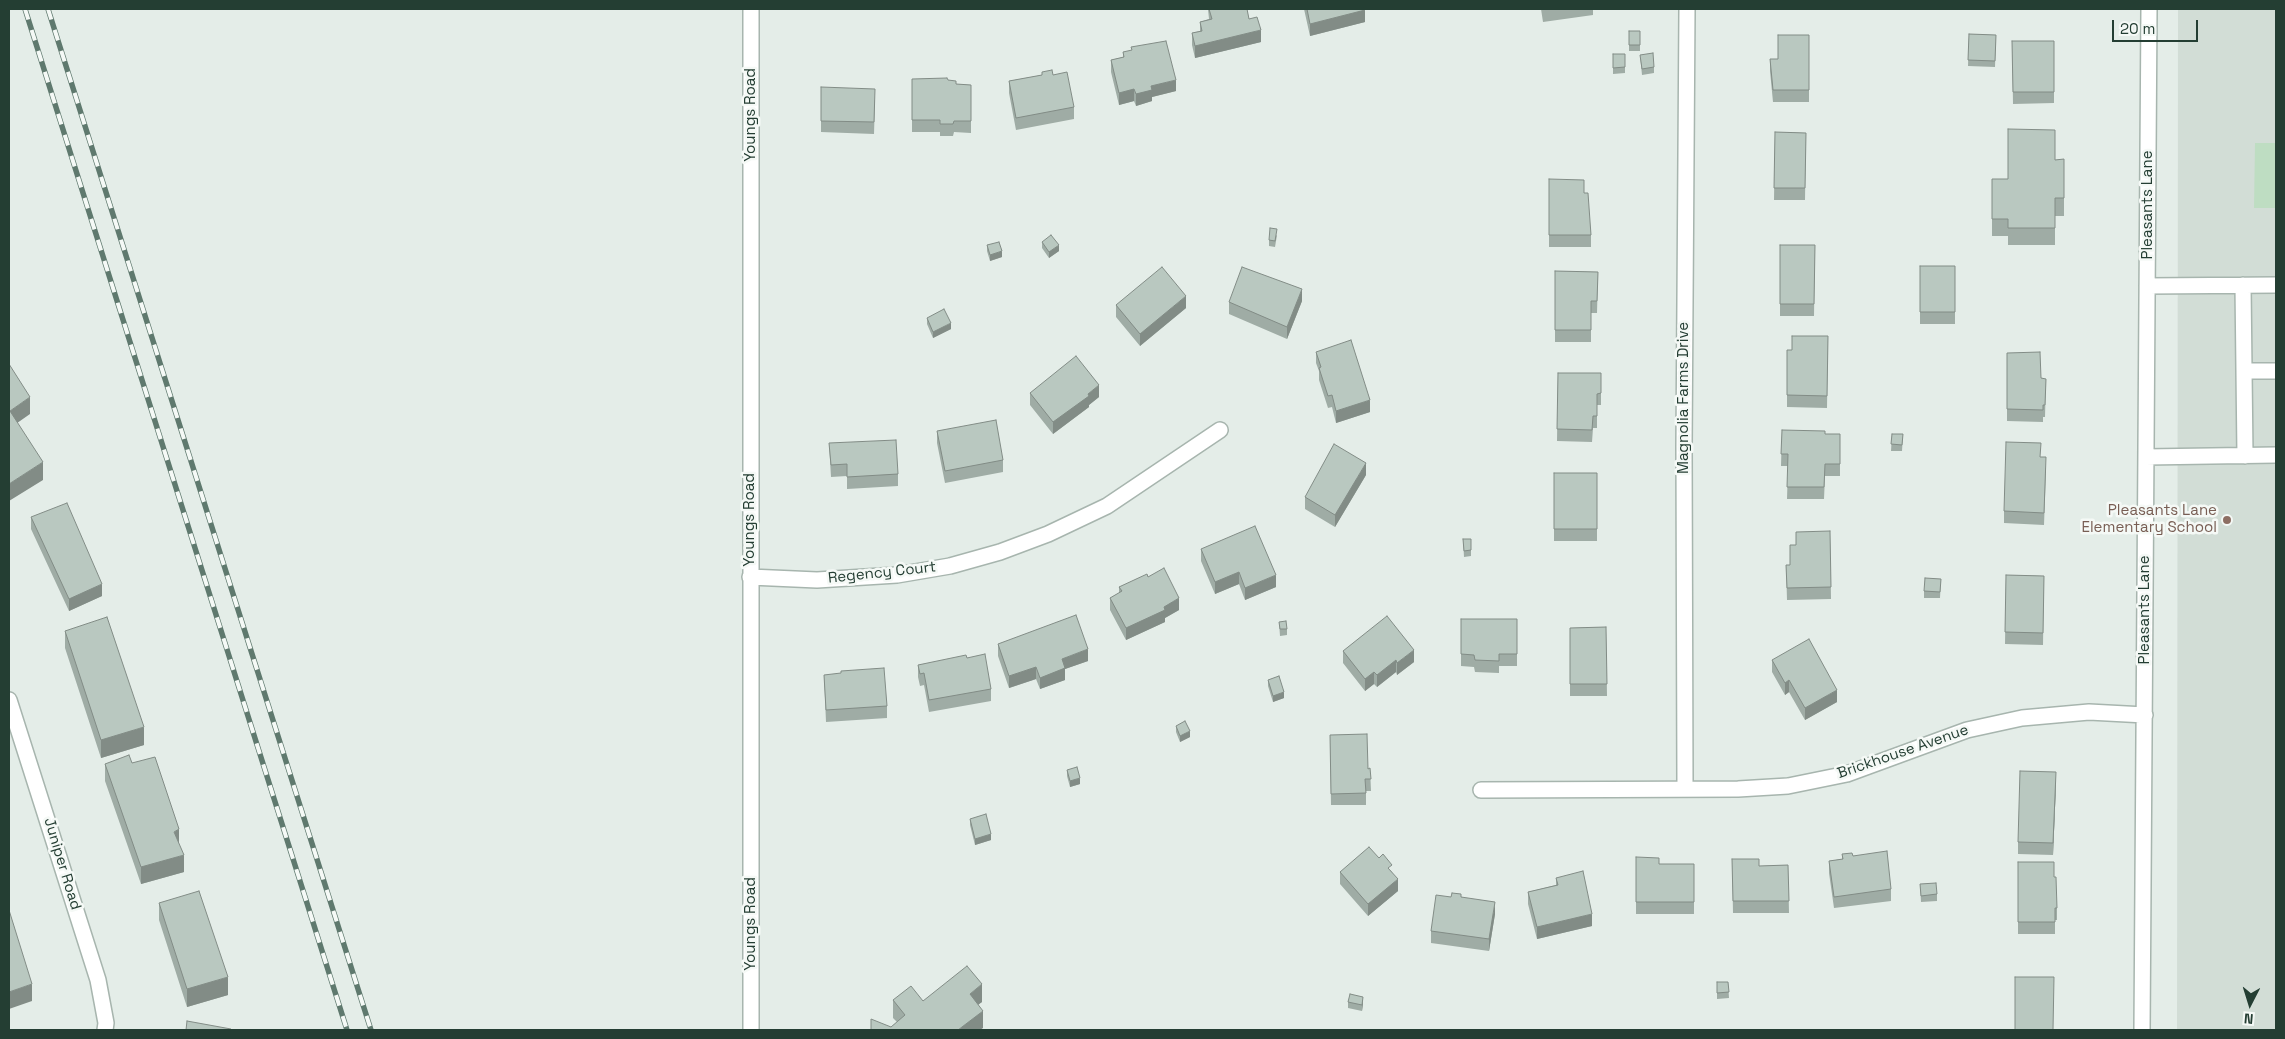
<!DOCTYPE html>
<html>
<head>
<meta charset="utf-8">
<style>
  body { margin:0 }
  #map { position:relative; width:2285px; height:1039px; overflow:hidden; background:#e4ede8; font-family:"Space Grotesk",sans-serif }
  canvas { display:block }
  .frame { position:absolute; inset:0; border:10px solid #243e33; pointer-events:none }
  .north { position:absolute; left:2225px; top:979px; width:50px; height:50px; -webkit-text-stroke:4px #f5f9f6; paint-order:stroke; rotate:185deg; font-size:14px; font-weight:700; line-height:20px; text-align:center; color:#243e33 }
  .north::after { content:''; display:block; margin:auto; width:18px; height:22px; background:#243e33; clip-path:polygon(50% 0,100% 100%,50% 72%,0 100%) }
  .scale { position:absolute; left:2112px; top:20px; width:86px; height:22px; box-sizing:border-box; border:2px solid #243e33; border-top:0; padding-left:6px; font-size:15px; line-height:18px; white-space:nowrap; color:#243e33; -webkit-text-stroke:4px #f5f9f6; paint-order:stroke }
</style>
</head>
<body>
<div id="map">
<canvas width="2285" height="1039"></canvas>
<div class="frame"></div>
<div class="north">N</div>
<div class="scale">20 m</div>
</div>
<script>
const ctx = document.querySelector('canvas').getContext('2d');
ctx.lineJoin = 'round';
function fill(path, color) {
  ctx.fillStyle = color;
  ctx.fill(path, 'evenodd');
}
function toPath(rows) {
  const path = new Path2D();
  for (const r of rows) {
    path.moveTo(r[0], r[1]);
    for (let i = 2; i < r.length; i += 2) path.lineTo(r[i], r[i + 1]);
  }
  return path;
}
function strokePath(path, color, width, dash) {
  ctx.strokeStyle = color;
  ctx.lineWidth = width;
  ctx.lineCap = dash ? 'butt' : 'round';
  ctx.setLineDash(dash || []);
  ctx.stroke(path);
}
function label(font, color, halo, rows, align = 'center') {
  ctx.font = font + ' "Space Grotesk",sans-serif';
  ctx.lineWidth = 5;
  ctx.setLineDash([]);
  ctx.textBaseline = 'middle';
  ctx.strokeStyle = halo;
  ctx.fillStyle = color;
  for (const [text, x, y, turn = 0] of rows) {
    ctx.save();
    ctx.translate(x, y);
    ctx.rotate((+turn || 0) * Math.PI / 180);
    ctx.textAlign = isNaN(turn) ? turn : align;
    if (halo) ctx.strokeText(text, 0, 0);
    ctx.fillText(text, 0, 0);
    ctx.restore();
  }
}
const built = toPath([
  [2178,9,2276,9,2276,1030,2177,1030]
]);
const green = toPath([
  [2255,143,2276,143,2276,208,2254,208]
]);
const minor = toPath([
  [2243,285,2245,456],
  [2147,286,2276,285],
  [2244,371,2276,371],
  [2146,457,2276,455],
  [750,577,817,580,897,575,950,566,1000,552,1048,534,1107,506,1220,430],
  [9,700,98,980,106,1023,105,1030],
  [1685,788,1684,446,1687,9],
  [1481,790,1738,789,1788,786,1847,774,1967,730,2022,718,2089,712,2145,715],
  [751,1030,751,9],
  [2142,1030,2149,9]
]);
const rail = toPath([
  [25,9,347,1030],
  [48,9,371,1030]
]);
const wall = toPath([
  [1208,9,1247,9,1249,19,1261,42,1195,58,1192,45,1192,33,1200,31,1200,22,1209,19],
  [1304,9,1364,9,1365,22,1310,36],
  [1541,9,1593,9,1593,15,1543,22],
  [1629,31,1640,31,1640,51,1629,51],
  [1969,34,1996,35,1995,67,1968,66],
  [1809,35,1809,102,1773,102,1770,71,1770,59,1778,59],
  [2012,41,2054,41,2054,103,2013,104],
  [1123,52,1176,91,1152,97,1152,101,1136,106,1134,101,1119,105,1111,72,1111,60,1123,57],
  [1613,54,1625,54,1625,73,1613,74],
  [1640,55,1654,67,1654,73,1642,75],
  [1042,72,1074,107,1074,119,1016,130,1009,93,1009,81,1042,75],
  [912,79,948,80,956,84,971,85,971,133,954,132,953,136,940,136,940,132,912,132],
  [821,87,875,100,874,134,821,132],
  [1775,132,1806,133,1805,200,1774,200],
  [2064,159,2064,216,2055,216,2055,245,2008,245,2008,236,1992,236,1992,179,2008,179,2055,160],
  [1549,179,1584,193,1591,235,1591,247,1549,247],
  [1277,235,1275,247,1269,246,1269,240],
  [1042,242,1059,251,1049,258,1042,248],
  [987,245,1002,257,990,261,987,251],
  [1780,245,1815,245,1814,316,1780,316],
  [1920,266,1955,266,1955,324,1920,324],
  [1555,271,1598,272,1597,313,1591,313,1591,342,1555,342],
  [1302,301,1287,339,1229,314,1229,302],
  [1116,305,1186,308,1140,346,1116,317],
  [927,318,951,329,933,338,927,324],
  [1828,336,1827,408,1787,407,1787,350,1792,350],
  [1316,352,1370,412,1336,423,1332,407,1328,408,1319,380,1319,371,1316,363],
  [2007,353,2041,378,2046,379,2045,417,2043,417,2043,422,2007,421],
  [1558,373,1601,373,1601,405,1597,405,1597,428,1593,428,1592,442,1557,441],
  [1030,393,1099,397,1089,405,1089,407,1053,434,1030,405],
  [1782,430,1825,434,1840,434,1840,476,1825,476,1824,499,1787,499,1788,466,1781,466],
  [937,431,1003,460,1003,472,945,483,937,443],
  [1892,434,1903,434,1902,451,1891,451],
  [829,443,898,474,898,486,847,489,847,476,831,477],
  [2041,457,2046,469,2044,525,2004,523,2004,511],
  [1554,473,1597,473,1597,541,1554,541],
  [1366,475,1335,527,1305,509,1305,497],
  [31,517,102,596,69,611,31,529],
  [1830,531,1831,599,1787,600,1786,565,1790,565,1796,545],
  [1463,539,1471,539,1471,556,1464,557],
  [1201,549,1276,587,1245,600,1239,584,1215,594,1201,561],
  [2006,575,2044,576,2043,645,2005,644],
  [1148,577,1179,610,1165,618,1165,622,1126,640,1110,610,1110,598,1119,593,1119,587],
  [1941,579,1940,598,1924,598,1924,591],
  [1461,619,1517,619,1517,666,1499,666,1499,673,1475,672,1474,667,1461,666],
  [1279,622,1287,629,1287,635,1280,636],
  [1606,627,1607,696,1570,696,1570,628],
  [65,631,144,745,101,758,65,648],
  [998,644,1088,661,1065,669,1065,680,1040,689,1036,679,1009,688,998,656],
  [1343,651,1414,662,1397,675,1396,672,1377,687,1374,684,1365,691,1343,663],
  [967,658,991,689,991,701,929,712,924,685,920,686,918,677,918,665],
  [1772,660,1837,702,1805,720,1789,692,1785,695,1772,672],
  [824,675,887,706,887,718,826,722],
  [1268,680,1284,698,1273,702,1268,686],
  [1176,726,1190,737,1180,742,1176,732],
  [1330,735,1368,769,1370,768,1371,791,1366,791,1366,805,1331,805],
  [132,763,184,872,141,884,105,781,105,764],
  [1067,770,1080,784,1070,787,1067,776],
  [2056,784,2053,855,2018,854,2018,842],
  [970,819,991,840,975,845,970,825],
  [1842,854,1853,856,1891,889,1891,901,1834,908,1829,873,1829,861,1842,859],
  [1636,857,1659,864,1694,864,1694,914,1636,914],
  [1379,858,1392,872,1398,891,1368,916,1340,884,1340,872],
  [1732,859,1759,866,1788,865,1789,913,1733,913],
  [2018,862,2054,877,2057,908,2057,920,2055,920,2055,934,2018,934],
  [1556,878,1592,926,1537,939,1528,904,1528,892,1556,885],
  [1920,884,1937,894,1937,901,1921,902],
  [1451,897,1461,897,1495,914,1489,951,1431,943,1431,931],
  [159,903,228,995,187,1007,159,920],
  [1717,982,1728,982,1729,998,1717,999],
  [893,1000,982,1002,978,1004,983,1028,891,1027,897,1022,893,1018],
  [1348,1002,1363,1003,1362,1011,1348,1008]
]);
const shadedWall = toPath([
  [1365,10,1365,22,1310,36,1310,24],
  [1261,30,1261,42,1195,58,1195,46],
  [1176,80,1176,91,1152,97,1152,101,1136,106,1136,94,1151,86],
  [1134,89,1134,101,1119,105,1119,93],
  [1059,245,1059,251,1049,258,1049,252],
  [1002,251,1002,257,990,261,990,255],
  [1302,289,1302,301,1287,339,1287,327],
  [1186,296,1186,308,1140,346,1140,334],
  [951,323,951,329,933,338,933,332],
  [1099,385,1099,397,1089,405,1089,407,1053,434,1053,422],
  [30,397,30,414,10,428,10,411],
  [1370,400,1370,412,1336,423,1336,411],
  [43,462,43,480,9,501,9,484],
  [1366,463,1366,475,1335,527,1335,515],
  [1239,572,1239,584,1215,594,1215,582],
  [1276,575,1276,587,1245,600,1245,588],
  [102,584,102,596,69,611,69,599],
  [1179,598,1179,610,1165,618,1165,622,1126,640,1126,628],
  [1088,649,1088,661,1065,669,1065,680,1040,689,1040,678,1062,659],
  [1414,650,1414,662,1397,675,1397,663],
  [1396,660,1396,672,1377,687,1377,675],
  [1036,667,1036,679,1009,688,1009,676],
  [1374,672,1374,684,1365,691,1365,679],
  [1789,680,1789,692,1785,695,1785,683],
  [1837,690,1837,702,1805,720,1805,708],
  [1284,692,1284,698,1273,702,1273,696],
  [144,727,144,745,101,758,101,740],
  [1190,731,1190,737,1180,742,1180,736],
  [2056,772,2056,784,2053,855,2053,843],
  [1080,778,1080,784,1070,787,1070,781],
  [179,829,179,846,174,832],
  [991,834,991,840,975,845,975,839],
  [184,855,184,872,141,884,141,867],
  [1398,879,1398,891,1368,916,1368,904],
  [1495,902,1495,914,1489,951,1489,939],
  [1592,914,1592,926,1537,939,1537,927],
  [228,977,228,995,187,1007,187,989],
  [32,984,32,1001,9,1009,9,992],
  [982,984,982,1002,970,1011,970,994],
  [1363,997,1363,1003,1362,1011,1362,1005],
  [983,1011,983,1028,980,1030,958,1030]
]);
const building = toPath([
  [1209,9,1247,9,1249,19,1257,17,1261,30,1195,46,1192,33,1202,31,1200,22,1212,19,1209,9],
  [1307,9,1364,9,1365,10,1310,24,1307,9],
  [1629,31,1640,31,1640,45,1629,45,1629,31],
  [1969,34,1996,35,1995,61,1968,60,1969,34],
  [1778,35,1809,35,1809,90,1773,90,1770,59,1778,59,1778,35],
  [1166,41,1176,80,1151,86,1152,90,1136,94,1134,89,1119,93,1111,60,1124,57,1123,52,1132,50,1131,47,1166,41],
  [2012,41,2054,41,2054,92,2013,92,2012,41],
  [1653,53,1654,67,1642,69,1640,55,1653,53],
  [1613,54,1625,54,1625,67,1613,68,1613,54],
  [1052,70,1053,75,1067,72,1074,107,1016,118,1009,81,1042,75,1042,72,1052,70],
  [947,78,948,80,956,81,956,84,971,85,971,121,954,121,953,124,940,124,940,120,912,120,912,79,947,78],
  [821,87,875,89,874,122,821,121,821,87],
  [2008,129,2055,130,2055,160,2064,159,2064,198,2055,198,2055,228,2008,228,2008,219,1992,219,1992,179,2008,179,2008,129],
  [1775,132,1806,133,1805,188,1774,188,1775,132],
  [1549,179,1584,180,1584,193,1588,193,1591,235,1549,235,1549,179],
  [1270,228,1277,229,1275,241,1269,240,1270,228],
  [1051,235,1059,245,1049,252,1042,242,1051,235],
  [999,242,1002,251,990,255,987,245,999,242],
  [1780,245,1815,245,1814,304,1780,304,1780,245],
  [1920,266,1955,266,1955,312,1920,312,1920,266],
  [1162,267,1186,296,1140,334,1116,305,1162,267],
  [1242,267,1302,289,1287,327,1229,302,1242,267],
  [1555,271,1598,272,1597,301,1591,301,1591,330,1555,330,1555,271],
  [944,309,951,323,933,332,927,318,944,309],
  [1792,336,1828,336,1827,396,1787,395,1787,350,1792,350,1792,336],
  [1351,340,1370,400,1336,411,1332,395,1328,396,1319,368,1321,367,1316,352,1351,340],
  [2040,352,2041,378,2046,379,2045,405,2043,405,2043,410,2007,409,2007,353,2040,352],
  [1076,356,1099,385,1088,394,1089,396,1053,422,1030,393,1076,356],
  [9,364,30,397,10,411,43,462,9,484,9,364],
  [1558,373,1601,373,1601,393,1597,394,1597,416,1593,416,1592,430,1557,429,1558,373],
  [996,420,1003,460,945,471,937,431,996,420],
  [1782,430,1825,431,1825,434,1840,434,1840,464,1825,464,1824,487,1787,487,1788,454,1781,454,1782,430],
  [1892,434,1903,434,1902,445,1891,444,1892,434],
  [896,440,898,474,847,477,847,464,831,465,829,443,896,440],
  [2006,442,2041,443,2040,457,2046,457,2044,513,2004,511,2006,442],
  [1334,444,1366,463,1335,515,1305,497,1334,444],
  [1554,473,1597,473,1597,529,1554,529,1554,473],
  [67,503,102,584,69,599,31,517,67,503],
  [1255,526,1276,575,1245,588,1239,572,1215,582,1201,549,1255,526],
  [1830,531,1831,587,1787,588,1786,565,1790,565,1790,545,1796,545,1796,532,1830,531],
  [1463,539,1471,539,1471,550,1464,551,1463,539],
  [1164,568,1179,598,1164,607,1165,610,1126,628,1110,598,1122,591,1119,587,1147,574,1148,577,1164,568],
  [2006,575,2044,576,2043,633,2005,632,2006,575],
  [1925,578,1941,579,1940,592,1924,591,1925,578],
  [1076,615,1088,649,1062,659,1065,668,1040,678,1036,667,1009,676,998,644,1076,615],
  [1387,616,1414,650,1397,663,1396,660,1377,675,1374,672,1365,679,1343,651,1387,616],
  [107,617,144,727,101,740,65,631,107,617],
  [1461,619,1517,619,1517,654,1499,654,1499,661,1475,660,1474,655,1461,654,1461,619],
  [1286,621,1287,629,1280,629,1279,622,1286,621],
  [1606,627,1607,684,1570,684,1570,628,1606,627],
  [1809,639,1837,690,1805,708,1789,680,1785,683,1772,660,1809,639],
  [985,654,991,689,929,700,924,673,920,674,918,665,966,655,967,658,985,654],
  [884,668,887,706,826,710,824,675,841,673,841,671,884,668],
  [1279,676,1284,692,1273,696,1268,680,1279,676],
  [1185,721,1190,731,1180,736,1176,726,1185,721],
  [1367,734,1368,769,1370,768,1371,779,1365,779,1366,793,1331,794,1330,735,1367,734],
  [129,755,132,763,155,757,179,829,174,832,184,855,141,867,105,764,129,755],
  [1077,767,1080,778,1070,781,1067,770,1077,767],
  [2020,771,2056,772,2053,843,2018,842,2020,771],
  [986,814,991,834,975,839,970,819,986,814],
  [1369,847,1379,858,1383,854,1392,865,1388,868,1398,879,1368,904,1340,872,1369,847],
  [1887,851,1891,889,1834,897,1829,861,1843,859,1842,854,1852,853,1853,856,1887,851],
  [1636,857,1659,858,1659,864,1694,864,1694,902,1636,902,1636,857],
  [1732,859,1759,859,1759,866,1788,865,1789,901,1733,901,1732,859],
  [2018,862,2054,862,2054,877,2056,877,2057,908,2055,908,2055,922,2018,922,2018,862],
  [1583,871,1592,914,1537,927,1528,892,1558,885,1556,878,1583,871],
  [1936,883,1937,894,1921,896,1920,884,1936,883],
  [199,891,228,977,187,989,159,903,199,891],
  [1452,893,1461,894,1461,897,1495,902,1489,939,1431,931,1436,895,1451,897,1452,893],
  [9,910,32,984,9,992,9,910],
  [967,966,982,984,970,994,983,1011,958,1030,871,1030,871,1019,891,1027,905,1015,893,1000,911,986,923,1001,967,966],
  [2015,977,2054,977,2053,1030,2015,1030,2015,977],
  [1717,982,1728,982,1729,992,1717,993,1717,982],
  [1350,994,1363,997,1362,1005,1348,1002,1350,994],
  [187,1021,231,1029,231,1030,186,1030,187,1021]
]);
const markers = [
  [2227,520,5,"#8d6e63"]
];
const streetNames = [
  ["Youngs Road",751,115,-90],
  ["Pleasants Lane",2148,205,-90],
  ["Magnolia Farms Drive",1684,398,-90],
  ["Youngs Road",750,520,-90],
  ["Regency Court",882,573,-6],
  ["Pleasants Lane",2145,610,-90],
  ["Brickhouse Avenue",1903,752,-19],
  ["Juniper Road",62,864,73],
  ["Youngs Road",751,924,-90]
];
const educationNames = [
  ["Pleasants Lane",2217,511],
  ["Elementary School",2217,528]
];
fill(built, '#d2ddd6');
fill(green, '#beddc2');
strokePath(minor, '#a7b5ae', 18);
strokePath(minor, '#fff', 15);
strokePath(rail, '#5f796e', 5.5);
strokePath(rail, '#f5f9f6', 4, [11]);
fill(wall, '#9faca5');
fill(shadedWall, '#828c86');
fill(building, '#b9c8c0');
strokePath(building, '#828c86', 1);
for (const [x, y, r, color] of markers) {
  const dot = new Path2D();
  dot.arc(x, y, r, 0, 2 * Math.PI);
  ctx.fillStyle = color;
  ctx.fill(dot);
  strokePath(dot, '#f5f9f6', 2);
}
label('15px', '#243e33', '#f5f9f6', streetNames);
label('15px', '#785e54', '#f5f9f6', educationNames, 'right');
</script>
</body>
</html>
